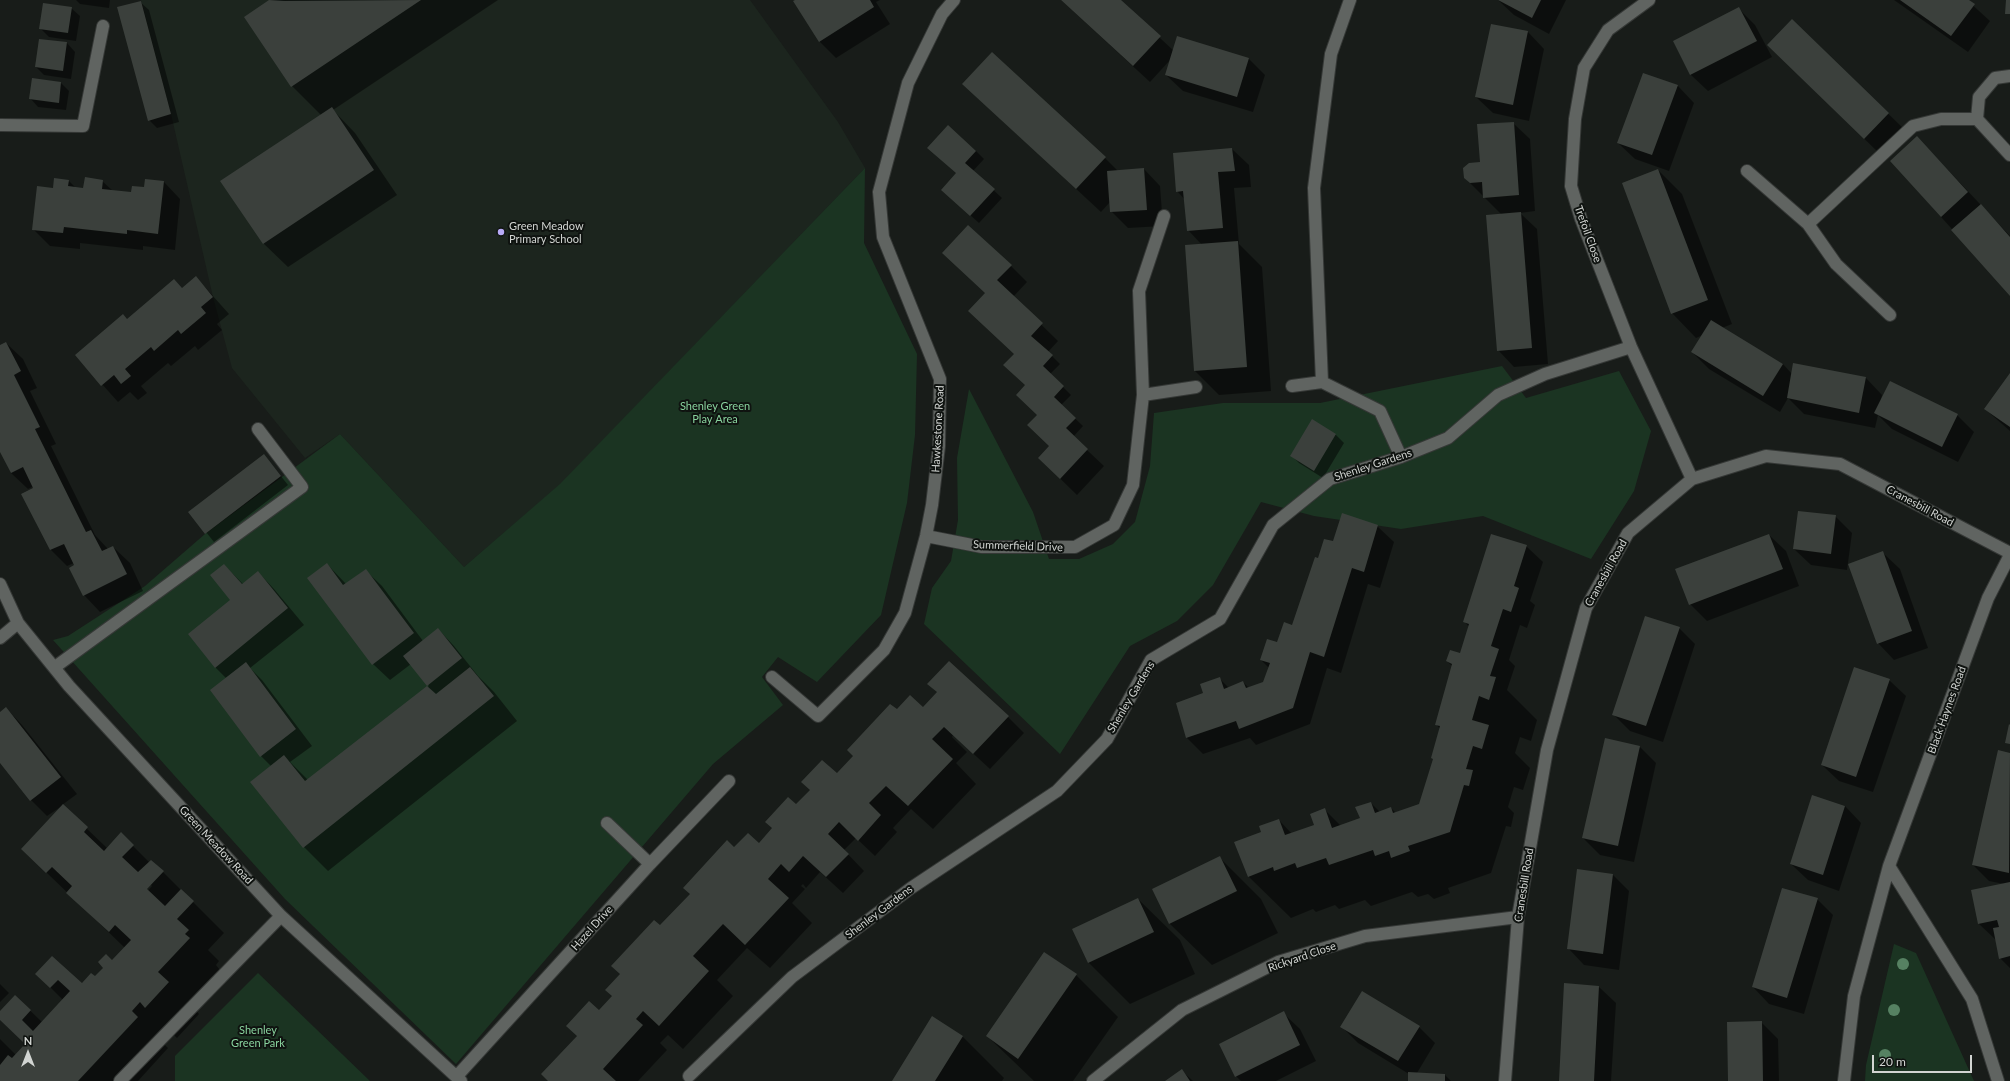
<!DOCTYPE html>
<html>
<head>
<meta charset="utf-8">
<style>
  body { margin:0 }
  #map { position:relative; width:2010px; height:1081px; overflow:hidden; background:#181c19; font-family:Lato,sans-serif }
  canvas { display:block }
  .north { position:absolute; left:8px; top:1033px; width:40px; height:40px; -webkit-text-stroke:3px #0f1310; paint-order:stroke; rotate:0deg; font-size:11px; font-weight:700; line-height:16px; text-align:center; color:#d2d5d2 }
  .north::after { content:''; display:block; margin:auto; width:14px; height:18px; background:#d2d5d2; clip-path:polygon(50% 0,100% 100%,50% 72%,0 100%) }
  .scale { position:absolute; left:1872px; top:1055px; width:100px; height:18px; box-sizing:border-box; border:2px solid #d2d5d2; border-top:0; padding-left:5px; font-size:12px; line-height:14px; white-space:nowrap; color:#d2d5d2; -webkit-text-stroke:3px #0f1310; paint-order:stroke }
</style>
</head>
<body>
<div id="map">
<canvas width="2010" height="1081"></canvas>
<div class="north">N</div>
<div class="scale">20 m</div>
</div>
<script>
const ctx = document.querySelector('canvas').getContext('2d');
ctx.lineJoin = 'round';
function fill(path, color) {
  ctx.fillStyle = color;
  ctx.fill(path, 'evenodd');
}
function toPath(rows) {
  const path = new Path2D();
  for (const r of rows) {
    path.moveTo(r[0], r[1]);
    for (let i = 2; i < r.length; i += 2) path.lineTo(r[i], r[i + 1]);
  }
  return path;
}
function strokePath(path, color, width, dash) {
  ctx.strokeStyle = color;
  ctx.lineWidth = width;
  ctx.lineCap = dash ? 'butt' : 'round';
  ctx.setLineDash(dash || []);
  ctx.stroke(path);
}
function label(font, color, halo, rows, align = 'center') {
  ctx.font = font + ' Lato,sans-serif';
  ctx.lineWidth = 4;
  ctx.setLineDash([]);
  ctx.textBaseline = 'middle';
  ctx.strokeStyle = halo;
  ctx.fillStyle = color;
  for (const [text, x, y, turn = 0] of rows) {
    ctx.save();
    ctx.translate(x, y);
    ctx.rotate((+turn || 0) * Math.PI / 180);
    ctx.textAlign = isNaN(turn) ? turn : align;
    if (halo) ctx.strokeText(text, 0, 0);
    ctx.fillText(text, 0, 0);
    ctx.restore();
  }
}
const built = toPath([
  [141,0,750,0,838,122,865,168,560,485,464,567,340,434,305,458,232,368,213,297,171,114]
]);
const green = toPath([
  [865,168,864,243,917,354,915,435,907,503,881,615,817,682,778,657,762,677,783,705,713,764,456,1064,285,899,53,640,68,636,145,586,205,534,340,434,464,567,560,484],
  [1502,366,1526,398,1619,371,1651,431,1634,491,1591,559,1483,516,1401,529,1314,516,1261,502,1213,585,1177,621,1130,646,1060,754,924,624,932,588,951,561,958,520,957,458,969,389,1033,512,1049,559,1079,559,1113,544,1135,522,1150,466,1154,413,1223,403,1320,403],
  [1894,944,1916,953,1974,1081,1865,1081,1866,1065],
  [258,973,370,1081,175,1081,175,1056]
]);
const shadow = toPath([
  [76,0,110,0,109,8,80,4],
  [271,0,498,0,333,110,355,133,397,195,288,267,263,243,321,115,292,86,245,17],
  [797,0,880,0,876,2,890,24,836,58,820,42,794,2],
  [1061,0,1119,0,1174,51,1248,58,1265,75,1253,112,1183,91,1166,75,1171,59,1150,82],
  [1498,0,1566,0,1549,34,1514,15],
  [1894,0,1967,0,1990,21,1968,52],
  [140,2,149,10,179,122,157,128,149,120],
  [71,8,80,16,76,41,49,37,41,29],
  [1739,9,1755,25,1772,57,1708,91,1691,75,1674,42],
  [1792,20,1905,130,1881,155,1785,62],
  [1528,32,1544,49,1529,121,1493,113,1476,97],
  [40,40,67,43,75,52,71,79,44,75,36,67],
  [1644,74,1678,86,1694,103,1669,171,1635,159,1618,143],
  [61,83,69,91,66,110,38,107,30,98],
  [963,84,1105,158,1118,171,1144,169,1160,186,1163,226,1128,228,1111,211,1110,202,1101,212],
  [1513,123,1530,139,1535,211,1520,213,1537,229,1548,364,1514,367,1498,350,1501,214,1465,178,1481,163],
  [1917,137,2010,236,2010,294,1891,161],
  [1232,149,1249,165,1251,187,1234,188,1239,244,1262,267,1271,391,1219,395,1195,371,1202,245,1188,230,1185,200,1177,191],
  [976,151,984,159,973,171,1002,198,979,223,951,198,957,173,937,156],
  [1658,170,1682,194,1732,324,1722,328,1783,364,1792,374,1794,364,1866,378,1882,395,1881,400,1957,415,1974,432,1958,462,1892,429,1878,415,1875,428,1804,414,1788,398,1780,412,1709,369,1692,352,1703,335,1696,338,1672,313],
  [69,181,76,188,84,189,102,181,113,191,132,193,164,182,180,199,175,250,143,246,143,250,80,243,80,249,50,246,33,229,54,189],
  [1011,266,1027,282,1013,297,1058,341,1048,352,1060,364,1050,374,1071,395,1061,405,1083,426,1073,437,1104,466,1077,495,1039,458,1050,446,1015,355,986,293,960,269],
  [196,277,229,314,217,324,222,330,198,350,195,346,171,366,168,363,141,386,147,393,138,400,130,392,118,402,76,355,182,289],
  [6,343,23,359,37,388,30,391,56,444,51,446,95,535,108,549,113,547,130,563,143,591,100,612,84,595,74,563,67,566,51,550,34,486,28,489,11,473,0,450,0,346],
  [2010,375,2010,431,1985,409],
  [1313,421,1336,435,1344,443,1323,478,1299,463,1291,455],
  [264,455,288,485,214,542,190,512],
  [1835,516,1852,533,1847,570,1811,565,1794,549],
  [1377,526,1394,542,1380,588,1368,584,1341,673,1327,668,1310,724,1256,745,1250,738,1203,754,1187,738,1204,694,1219,678,1229,688,1243,682,1249,688,1264,683,1269,668,1261,660,1293,626,1319,559,1334,543],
  [1769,535,1786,551,1799,586,1707,621,1690,604],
  [1526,546,1543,562,1530,601,1535,605,1527,628,1520,625,1509,660,1515,666,1507,690,1537,720,1531,741,1520,737,1515,753,1530,768,1523,790,1514,787,1508,807,1514,813,1511,827,1506,826,1491,873,1448,888,1450,893,1434,899,1428,894,1418,897,1412,892,1371,906,1365,900,1339,909,1335,905,1316,912,1313,909,1291,918,1249,877,1235,843,1263,832,1279,820,1292,834,1315,826,1325,810,1341,826,1361,819,1371,803,1380,812,1391,808,1396,813,1420,805,1434,760,1440,729,1436,724,1453,667,1447,661,1460,654,1469,627,1464,621],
  [1883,553,1900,569,1928,648,1894,660,1878,643],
  [327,564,346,584,365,570,382,586,423,641,438,629,454,646,478,676,494,692,517,721,328,871,304,847,251,782,271,766,261,756,226,678,215,667,231,601,224,565,243,584,258,572,274,589,304,625,250,668,262,680,312,746,290,762,308,780,429,686,411,664,390,680,373,664],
  [1679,628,1695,644,1663,742,1630,731,1613,714],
  [1889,680,1906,696,1873,792,1839,781,1822,765],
  [6,708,22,725,77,794,62,805,107,848,121,834,149,862,163,872,224,933,208,950,219,961,216,965,220,970,189,1003,199,1014,177,1038,171,1032,162,1042,168,1048,138,1081,0,1081,0,1039,16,1055,26,1045,0,1019,0,1012,15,996,42,1022,63,1000,37,974,82,984,95,978,125,948,22,849,62,806,47,816,31,800,0,761,0,713],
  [150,884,152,886,145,894,143,892],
  [923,709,1008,717,1024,733,990,769,953,735,952,737,967,752,956,763,976,784,933,829,911,809,893,828,897,832,875,856,856,838,844,850,864,871,843,893,820,872,806,888,803,884,801,886,805,889,792,903,812,923,770,968,747,948,717,980,733,996,683,1049,668,1035,660,1043,667,1050,638,1081,549,1081,577,1036,613,996,660,927,734,848,759,845,796,806,844,781,897,711],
  [1640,747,1656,763,1634,862,1600,855,1583,838],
  [1999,752,2010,754,2010,968,2000,958,1996,940,1979,924,1972,891,2004,884,1989,881,1973,865],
  [1813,796,1845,806,1861,823,1839,891,1808,880,1791,864],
  [1220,858,1261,899,1278,933,1212,965,1170,924,1153,890],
  [1578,870,1613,875,1629,891,1619,970,1584,965,1568,948],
  [1138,899,1180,940,1195,974,1130,1004,1088,962],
  [1817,899,1833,915,1804,1014,1769,1004,1753,987],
  [1045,953,1076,975,1118,1017,1073,1081,1034,1081,987,1036],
  [0,984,9,993,0,1002],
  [1565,984,1599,987,1616,1003,1611,1081,1560,1081],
  [1283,1013,1300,1029,1316,1061,1276,1081,1241,1081,1236,1076],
  [932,1018,963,1037,1004,1078,1002,1081,893,1081],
  [1761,1022,1778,1039,1779,1081,1729,1081],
  [1342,1027,1419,1027,1435,1043,1417,1073,1445,1075,1451,1081,1409,1081,1409,1074,1358,1043],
  [1182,1071,1193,1081,1167,1081]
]);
const building = toPath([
  [269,0,284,1,421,0,291,87,244,17],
  [795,0,870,0,874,7,819,42,793,1],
  [1061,0,1121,0,1161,36,1133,66],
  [1498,0,1541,0,1532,18],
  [1900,0,1969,0,1975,4,1951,36],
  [2006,0,2010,0,2010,14,2005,14],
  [141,1,171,114,148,121,117,7],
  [43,3,72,7,68,33,39,29],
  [1739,7,1757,41,1690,75,1673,41],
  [1792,19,1889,113,1864,139,1767,45],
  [1491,24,1528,31,1513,105,1475,97],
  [1177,36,1249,58,1237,97,1165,75],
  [39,39,67,42,63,71,35,67],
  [992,52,1106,157,1076,189,962,84],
  [1643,73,1678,85,1652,155,1617,143],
  [32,78,61,82,59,103,29,99],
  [332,107,374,170,263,244,220,181],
  [1514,122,1519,195,1483,198,1482,182,1470,183,1464,178,1463,168,1469,163,1480,162,1477,124],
  [948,125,976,151,965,163,995,189,970,216,941,190,956,173,927,148],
  [1917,136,1968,192,1941,217,1890,161],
  [1232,148,1235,171,1218,172,1223,228,1187,231,1183,191,1176,192,1173,153],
  [1144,168,1147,210,1110,212,1107,171],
  [1658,169,1708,300,1671,314,1622,183],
  [85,177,103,180,102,189,131,192,132,186,144,187,145,179,164,181,158,234,127,230,127,234,64,227,63,233,32,230,37,186,53,188,54,178,69,180,68,186,83,188],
  [1981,204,2010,237,2010,296,1951,230],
  [1521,212,1532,348,1497,351,1486,215],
  [968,225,1012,265,997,280,1043,323,1031,336,1053,355,1043,366,1064,386,1054,397,1076,418,1066,428,1088,449,1060,479,1038,458,1049,446,1027,425,1037,415,1016,395,1025,385,1003,365,1014,354,968,311,985,293,942,253],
  [1238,241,1247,367,1194,371,1185,245],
  [196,276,213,297,201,307,206,313,181,334,178,330,154,351,151,347,125,369,131,376,121,384,114,375,101,386,75,355,123,314,127,319,174,279,182,288],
  [1711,320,1783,364,1763,396,1691,352],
  [6,342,21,371,14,375,40,427,35,429,86,532,91,530,102,551,113,546,127,574,83,596,69,568,74,565,64,544,50,550,21,494,33,488,23,467,11,473,0,452,0,345],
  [1793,363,1866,377,1859,413,1787,398],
  [2010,373,2010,427,1984,409],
  [1890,381,1958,414,1942,447,1874,413],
  [1312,419,1336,434,1314,471,1290,456],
  [264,454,281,476,205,534,188,512],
  [1798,511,1836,515,1831,554,1793,549],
  [1342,513,1378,525,1364,572,1352,568,1324,657,1310,652,1293,708,1239,729,1236,721,1186,738,1176,703,1203,693,1200,684,1220,677,1224,689,1243,681,1246,688,1263,682,1270,663,1260,660,1267,639,1277,642,1284,622,1292,625,1315,557,1318,558,1324,539,1333,541],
  [1491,534,1527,545,1514,586,1519,588,1511,612,1503,609,1491,646,1499,649,1490,676,1496,677,1489,700,1479,696,1472,720,1489,725,1482,749,1473,746,1466,769,1473,770,1469,786,1464,785,1450,832,1408,846,1410,851,1391,858,1389,851,1375,856,1373,850,1329,865,1326,858,1297,868,1295,863,1274,871,1273,867,1248,877,1234,842,1261,832,1259,826,1279,819,1285,835,1314,825,1310,814,1325,808,1332,828,1360,818,1355,807,1371,802,1375,813,1391,807,1393,813,1419,804,1433,759,1431,758,1440,726,1435,725,1452,664,1446,661,1450,650,1460,653,1469,624,1463,622],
  [1769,534,1783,569,1689,605,1675,569],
  [1883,551,1912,631,1877,644,1848,564],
  [327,563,343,585,366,569,414,633,372,665,307,578],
  [224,564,242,584,258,571,288,608,215,668,188,634,230,600,210,575],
  [1645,616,1680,627,1646,726,1612,715],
  [438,628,462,658,427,686,403,656],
  [949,661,1009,716,973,754,944,727,932,739,953,759,908,806,886,786,869,803,881,815,858,841,839,822,828,834,849,854,826,877,803,856,789,872,781,864,768,879,789,898,745,945,723,924,693,956,709,971,659,1026,643,1011,636,1019,643,1025,603,1069,616,1081,548,1081,541,1074,577,1036,566,1026,589,1001,599,1010,612,996,605,990,620,974,611,966,654,920,660,925,690,894,683,888,727,840,734,847,748,833,759,843,772,828,765,822,788,797,796,804,810,790,801,782,822,760,837,773,853,756,847,750,890,704,897,709,910,695,923,707,937,692,927,684],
  [246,662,296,729,260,757,210,690],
  [470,667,494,696,303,848,250,782,284,755,305,781,427,686,436,694],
  [1854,667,1890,679,1856,777,1821,765],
  [6,707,61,777,30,801,0,763,0,712],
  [2009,724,2010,725,2010,744,2005,743],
  [1605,738,1640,746,1618,846,1582,838],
  [1998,750,2010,753,2009,873,1972,865],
  [1812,795,1845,806,1823,875,1790,864],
  [63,804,88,827,84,832,104,851,121,832,134,845,122,857,138,872,151,860,164,871,147,889,165,906,181,889,194,901,177,919,189,930,185,934,190,938,158,972,169,982,145,1008,140,1002,132,1011,138,1017,78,1081,0,1081,0,1065,8,1055,12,1058,25,1044,0,1020,0,1011,15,995,31,1010,22,1020,33,1031,70,991,58,980,50,988,35,974,52,956,82,983,91,973,95,976,103,968,98,962,106,954,112,960,131,940,115,925,109,932,66,893,72,886,52,867,46,873,21,849],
  [1220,856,1237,891,1169,924,1152,889],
  [1577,869,1613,874,1603,954,1567,949],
  [2010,882,2010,956,1999,959,1993,928,1999,927,1997,920,1978,924,1971,890],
  [1782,888,1818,898,1787,998,1752,987],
  [1138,898,1154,932,1088,963,1072,929],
  [1044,952,1077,974,1018,1059,986,1036],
  [1564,983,1599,986,1594,1081,1559,1081],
  [1362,991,1420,1026,1398,1061,1340,1027],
  [1284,1011,1300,1045,1235,1077,1219,1044],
  [932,1016,963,1036,935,1081,892,1081],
  [1762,1021,1763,1081,1728,1081,1727,1022],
  [1182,1069,1190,1081,1165,1081],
  [1408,1072,1445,1074,1445,1081,1408,1081]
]);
const minor = toPath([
  [1649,0,1608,30,1584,68,1575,119,1571,186,1581,219,1631,347,1692,479],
  [2010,76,1995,78,1979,97,1977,119,2010,155],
  [0,125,83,126,103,26],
  [1747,171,1808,224],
  [1890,315,1836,264,1808,224,1913,126,1941,119,1977,119],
  [1322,382,1314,188,1331,54,1350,0],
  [1292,386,1322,382,1380,411,1401,457],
  [1143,395,1196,387],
  [926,536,982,547,1075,547,1114,525,1133,485,1143,395,1139,291,1164,216],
  [0,584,18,623,69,686,281,916,461,1081],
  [0,638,18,623],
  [55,667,302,487,258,429],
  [772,677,818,716,884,650,905,613,926,536,932,505,939,446,940,379,883,237,879,192,908,83,942,14,954,0],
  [607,823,650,864],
  [1889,866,1972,999,1998,1081],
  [457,1076,650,864,729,781],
  [689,1076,792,977,911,888,1057,791,1107,739,1151,660,1220,619,1273,525,1330,479,1401,457,1448,438,1498,395,1545,374,1631,347],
  [120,1081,281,916],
  [1093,1081,1182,1010,1278,962,1365,936,1518,917],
  [1505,1081,1518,917,1547,750,1586,608,1628,533,1692,479,1766,456,1840,464,2010,553],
  [1844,1081,1854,996,1889,866,1988,598,2010,555]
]);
const trees = [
  [1903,964],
  [1894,1010],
  [1885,1055]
];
const markers = [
  [501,232,4,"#b8abf7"]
];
const poiNames = [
  ["Green Meadow",509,226],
  ["Primary School",509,239]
];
const streetNames = [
  ["Trefoil Close",1588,234,70],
  ["Hawkestone Road",938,429,-87],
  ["Shenley Gardens",1373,465,-18],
  ["Cranesbill Road",1920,506,28],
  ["Summerfield Drive",1018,546,2],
  ["Cranesbill Road",1606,573,-61],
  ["Shenley Gardens",1131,697,-59],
  ["Black Haynes Road",1947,710,-70],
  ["Green Meadow Road",216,845,47],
  ["Cranesbill Road",1524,885,-81],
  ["Shenley Gardens",879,912,-37],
  ["Hazel Drive",592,928,-48],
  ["Rickyard Close",1302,957,-19]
];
const parkNames = [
  ["Shenley Green",715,406],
  ["Play Area",715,419],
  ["Shenley",258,1030],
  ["Green Park",258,1043]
];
fill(built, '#1c251e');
fill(green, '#1b3422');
fill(shadow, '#0007');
fill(building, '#3b403c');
strokePath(minor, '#353836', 14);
strokePath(minor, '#606461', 12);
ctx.fillStyle = '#568162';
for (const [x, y] of trees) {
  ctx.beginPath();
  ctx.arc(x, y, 6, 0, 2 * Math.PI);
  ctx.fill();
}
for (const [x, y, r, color] of markers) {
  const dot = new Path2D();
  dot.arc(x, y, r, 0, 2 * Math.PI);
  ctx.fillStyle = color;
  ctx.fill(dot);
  strokePath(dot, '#0f1310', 1.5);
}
label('11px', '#d2d5d2', '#0f1310', poiNames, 'left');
label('11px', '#d2d5d2', '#0f1310', streetNames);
label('11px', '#89d39e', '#0f1310', parkNames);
</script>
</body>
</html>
